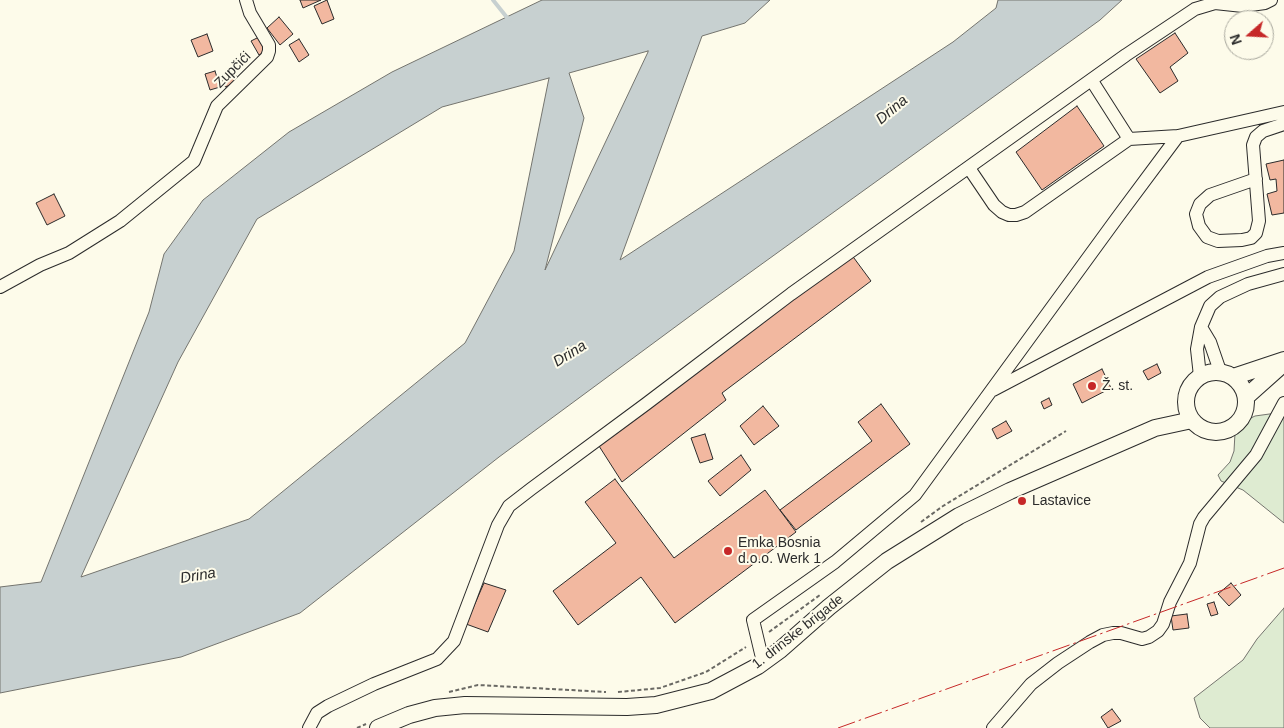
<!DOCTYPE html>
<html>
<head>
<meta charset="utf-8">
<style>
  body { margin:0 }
  #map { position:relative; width:1284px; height:728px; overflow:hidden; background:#fdfbea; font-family:Arial,sans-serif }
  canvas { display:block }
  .north { position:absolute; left:1224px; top:10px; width:50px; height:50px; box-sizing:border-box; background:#fdfbea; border:1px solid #a9a89e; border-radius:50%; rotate:251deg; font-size:14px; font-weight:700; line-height:20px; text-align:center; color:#2b2b2b }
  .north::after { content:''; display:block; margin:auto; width:18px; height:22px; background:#c62828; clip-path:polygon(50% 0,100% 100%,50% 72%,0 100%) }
</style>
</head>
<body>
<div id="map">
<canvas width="1284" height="728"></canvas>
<div class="north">N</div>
</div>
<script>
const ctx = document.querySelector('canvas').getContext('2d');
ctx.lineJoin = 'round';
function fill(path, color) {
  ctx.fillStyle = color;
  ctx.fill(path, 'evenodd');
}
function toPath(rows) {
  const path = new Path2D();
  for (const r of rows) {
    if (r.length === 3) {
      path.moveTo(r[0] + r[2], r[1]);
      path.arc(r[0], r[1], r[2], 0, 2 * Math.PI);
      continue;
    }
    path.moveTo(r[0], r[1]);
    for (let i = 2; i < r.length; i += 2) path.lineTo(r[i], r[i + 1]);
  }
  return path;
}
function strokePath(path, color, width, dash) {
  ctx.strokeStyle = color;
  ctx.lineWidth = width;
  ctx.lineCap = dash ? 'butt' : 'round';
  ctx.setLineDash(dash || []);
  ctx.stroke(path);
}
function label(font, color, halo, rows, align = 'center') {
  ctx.font = font + ' Arial,sans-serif';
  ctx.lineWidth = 4;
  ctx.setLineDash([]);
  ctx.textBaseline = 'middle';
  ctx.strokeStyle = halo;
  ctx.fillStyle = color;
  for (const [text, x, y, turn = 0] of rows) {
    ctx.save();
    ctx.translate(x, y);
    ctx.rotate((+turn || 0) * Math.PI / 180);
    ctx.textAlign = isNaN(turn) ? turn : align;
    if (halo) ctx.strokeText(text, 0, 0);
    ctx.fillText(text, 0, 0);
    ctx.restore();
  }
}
const green = toPath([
  [1284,412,1284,523,1243,490,1221,481,1218,475,1230,462,1234,451,1235,433,1245,421,1255,416,1284,412],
  [1284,608,1284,728,1210,728,1200,718,1194,698,1243,660,1257,639,1284,608]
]);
const water = toPath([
  [542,0,770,0,745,23,702,36,620,260,953,42,996,8,998,0,1122,0,1100,20,705,305,499,457,300,613,181,657,0,693,0,587,41,582,149,312,164,254,203,200,289,132,392,72,542,0],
  [648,51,648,52,545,270,584,118,569,73,648,51],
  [549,78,514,251,465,343,249,519,81,577,178,362,257,219,442,107,549,78]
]);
const stream = toPath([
  [493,0,509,20]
]);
const building = toPath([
  [300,0,321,0,303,8,300,0],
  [327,0,334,19,322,24,314,6,327,0],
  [279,17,293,34,280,45,267,28,279,17],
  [1175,33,1188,53,1170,67,1178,81,1160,93,1136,59,1175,33],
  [207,34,213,51,198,57,191,40,207,34],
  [261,36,268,50,259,55,251,41,261,36],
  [299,39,309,55,299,62,289,45,299,39],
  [215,71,220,87,210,90,205,74,215,71],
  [235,73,238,82,225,87,222,78,235,73],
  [1077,106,1104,146,1042,190,1016,152,1077,106],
  [1284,160,1284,213,1272,215,1267,194,1277,191,1276,179,1270,180,1266,164,1284,160],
  [54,194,65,216,47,225,36,203,54,194],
  [851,254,871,281,722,393,726,400,622,482,599,446,851,254],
  [1157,364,1161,373,1148,380,1143,371,1157,364],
  [1102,369,1111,388,1082,403,1073,384,1102,369],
  [1049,398,1052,405,1044,409,1041,402,1049,398],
  [881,404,910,444,796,530,780,510,872,441,858,422,881,404],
  [763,406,779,426,754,445,740,426,763,406],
  [1006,421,1012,431,997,439,992,429,1006,421],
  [705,434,713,459,700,463,691,438,705,434],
  [741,455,751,470,720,496,708,481,741,455],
  [615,479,674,558,765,490,796,532,675,623,641,577,578,625,553,591,616,543,585,502,615,479],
  [484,583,506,590,488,632,466,624,484,583],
  [1231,583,1241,595,1229,606,1218,594,1231,583],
  [1214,602,1218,614,1211,616,1207,604,1214,602],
  [1187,614,1189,628,1173,630,1171,616,1187,614],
  [1112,709,1121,721,1108,728,1101,717,1112,709]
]);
const path = toPath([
  [921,522,943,506,1066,431],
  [769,632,820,595],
  [449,692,478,685,606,692],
  [618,692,660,688,706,672,746,647],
  [357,728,366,724]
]);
const minor = toPath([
  [1092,81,1129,139],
  [969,168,994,205,1002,212,1009,215,1016,215,1025,212,1129,139,1178,136,1284,112],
  [1256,179,1210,195,1200,204,1196,214,1199,226,1207,237,1218,241,1242,240,1251,238,1256,233,1259,221,1253,145,1256,137,1263,131,1284,124],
  [0,287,40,265,69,253,120,221,194,161,217,106,267,57,269,51,269,45,250,13,246,0],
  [1201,327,1210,342,1220,371],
  [1200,376,1197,349,1201,327,1210,306,1220,297,1248,284,1284,274],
  [993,390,1208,277,1267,256,1284,253],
  [763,662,753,620,835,562,915,495,1117,218,1178,136],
  [309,728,317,713,328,706,374,684,437,659,454,641,498,525,509,506,531,489,646,404,791,294,1126,55,1195,9,1215,3,1243,6,1265,3,1271,0],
  [993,728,1031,684,1058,663,1090,642,1103,635,1113,633,1121,633,1142,639,1149,637,1158,631,1163,624,1170,602,1190,563,1200,524,1204,517,1256,455,1284,403]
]);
const major = toPath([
  [1216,402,30],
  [1233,377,1284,360],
  [1246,397,1283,364],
  [378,728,409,715,435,708,465,705,627,707,656,705,711,691,758,666,780,650,829,607,887,561,959,516,1010,491,1155,428,1192,420]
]);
const power = toPath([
  [838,728,1284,568]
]);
const markers = [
  [1092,386,5,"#c62828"],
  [1022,501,5,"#c62828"],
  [728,551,5,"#c62828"]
];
const streetNames = [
  ["Zupčići",233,70,-45],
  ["1. drinske brigade",798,632,-38]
];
const poiNames = [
  ["Ž. st.",1102,386],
  ["Lastavice",1032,501],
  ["Emka Bosnia",738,543],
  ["d.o.o. Werk 1",738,559]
];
const waterNames = [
  ["Drina",892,110,-40],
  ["Drina",570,354,-32],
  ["Drina",198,576,-9]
];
fill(green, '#deebd1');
strokePath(green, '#74746e', 1);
fill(water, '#c7d0d0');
strokePath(water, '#74746e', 1);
strokePath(stream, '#c7d0d0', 4);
fill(building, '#f2b8a0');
strokePath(building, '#2b2b2b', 1);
strokePath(minor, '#2b2b2b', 14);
strokePath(major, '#2b2b2b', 18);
strokePath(path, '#6a6964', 2, [4, 2.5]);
strokePath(minor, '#fdfbea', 12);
strokePath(major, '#fdfbea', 16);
strokePath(power, '#c62828', 1, [18, 4, 2.5, 4]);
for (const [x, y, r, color] of markers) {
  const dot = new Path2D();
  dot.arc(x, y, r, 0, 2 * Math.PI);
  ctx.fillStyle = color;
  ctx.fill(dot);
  strokePath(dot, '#fdfbea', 2);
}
label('14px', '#2b2b2b', '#fdfbea', streetNames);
label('14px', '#2b2b2b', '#fdfbea', poiNames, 'left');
label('italic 15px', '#2b2b2b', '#fdfbea', waterNames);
</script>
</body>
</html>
